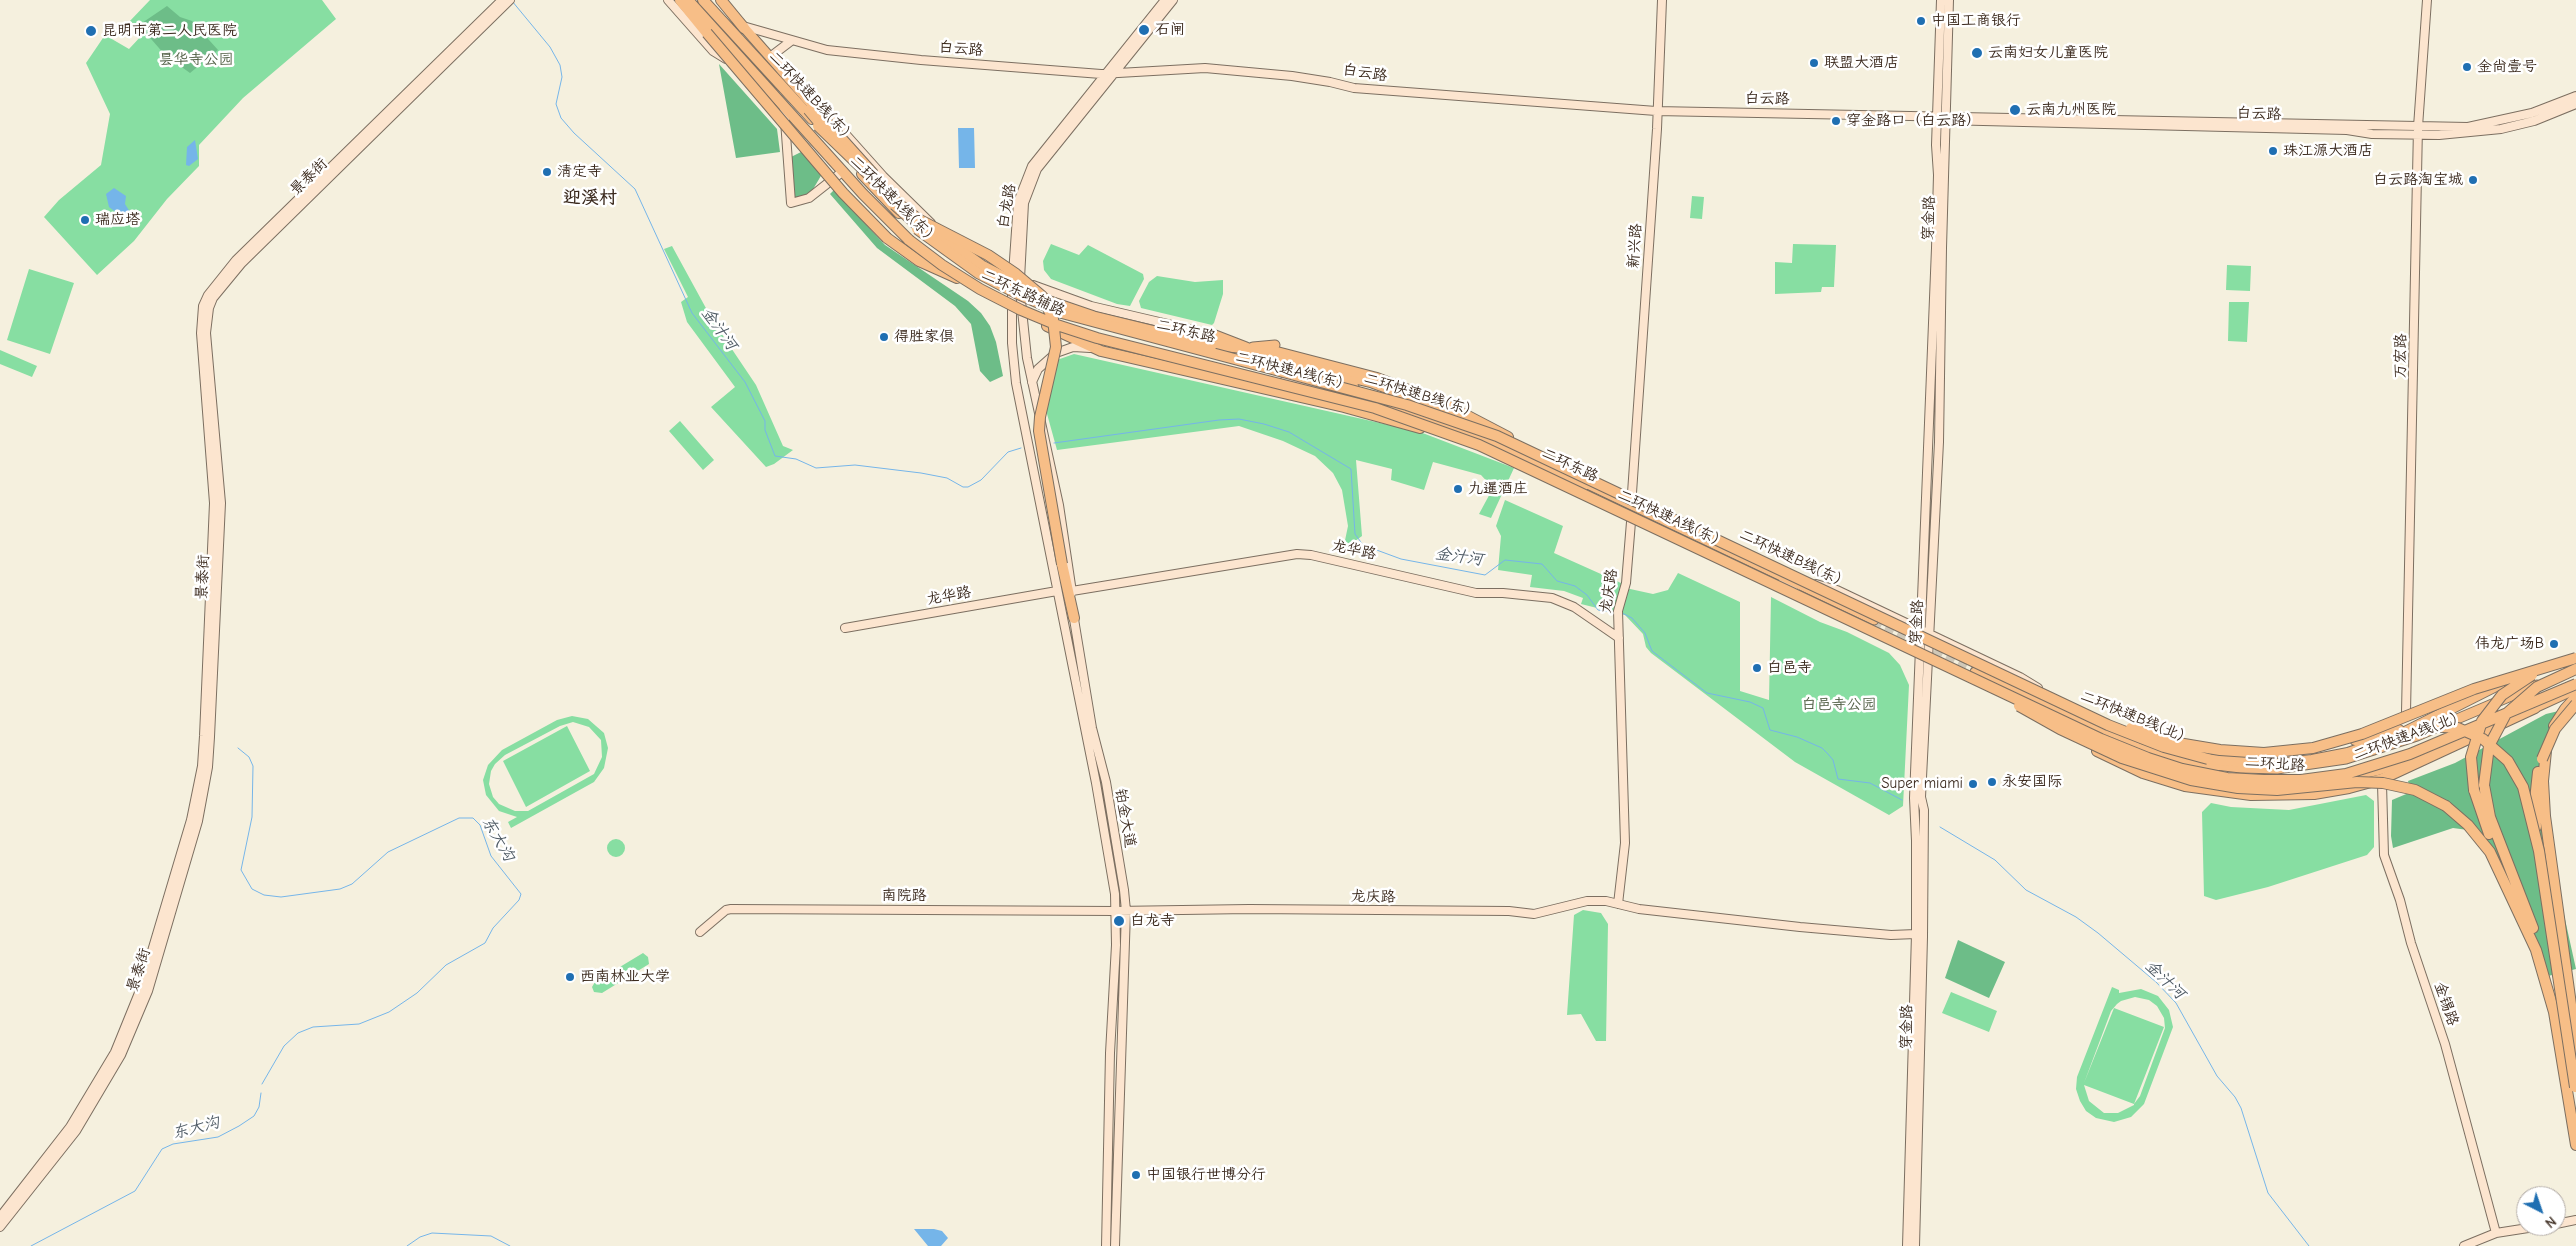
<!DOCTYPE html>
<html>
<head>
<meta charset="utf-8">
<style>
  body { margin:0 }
  #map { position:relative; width:2576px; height:1246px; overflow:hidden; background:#f5f0de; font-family:"Comic Neue",sans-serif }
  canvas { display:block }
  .north { position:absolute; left:2516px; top:1186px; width:50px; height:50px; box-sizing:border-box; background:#fff; border:1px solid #b1aaa5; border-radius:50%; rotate:139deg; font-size:14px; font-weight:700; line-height:20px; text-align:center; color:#3b2a1e }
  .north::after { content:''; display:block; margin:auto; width:18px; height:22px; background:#1f6fb2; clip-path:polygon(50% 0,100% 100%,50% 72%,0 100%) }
</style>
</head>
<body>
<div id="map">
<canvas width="2576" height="1246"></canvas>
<div class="north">N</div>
</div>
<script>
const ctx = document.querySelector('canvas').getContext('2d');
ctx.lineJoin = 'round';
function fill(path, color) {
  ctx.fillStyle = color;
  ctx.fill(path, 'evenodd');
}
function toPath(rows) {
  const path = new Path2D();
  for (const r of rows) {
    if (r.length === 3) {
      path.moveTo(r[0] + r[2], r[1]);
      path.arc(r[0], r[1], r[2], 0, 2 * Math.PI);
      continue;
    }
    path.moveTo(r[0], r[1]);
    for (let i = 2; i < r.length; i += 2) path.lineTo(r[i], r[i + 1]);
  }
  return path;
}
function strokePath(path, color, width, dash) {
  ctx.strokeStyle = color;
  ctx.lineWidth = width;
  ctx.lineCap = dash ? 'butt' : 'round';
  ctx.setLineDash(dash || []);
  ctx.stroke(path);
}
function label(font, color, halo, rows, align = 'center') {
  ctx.font = font + ' "Comic Neue","LXGW WenKai TC",sans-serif';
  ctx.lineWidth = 5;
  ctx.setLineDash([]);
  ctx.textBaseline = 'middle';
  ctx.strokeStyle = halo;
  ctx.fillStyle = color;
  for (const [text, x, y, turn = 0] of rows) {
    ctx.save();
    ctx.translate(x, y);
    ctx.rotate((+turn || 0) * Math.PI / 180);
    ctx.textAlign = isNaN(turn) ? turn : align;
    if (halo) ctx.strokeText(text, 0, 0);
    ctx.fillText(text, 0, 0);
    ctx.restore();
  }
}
const green = toPath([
  [150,0,322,0,336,19,243,98,199,145,199,166,167,199,134,241,97,275,44,217,59,200,101,165,110,114,86,63,105,35,129,49,143,34,128,23],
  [1692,196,1704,197,1702,219,1690,218],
  [1051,244,1079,255,1088,245,1143,274,1144,279,1130,306,1117,304,1051,279,1044,270,1043,261],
  [1793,244,1836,245,1834,287,1822,287,1821,292,1775,294,1775,262,1792,263],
  [672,246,713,321,756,385,783,446,793,450,774,464,766,467,711,407,735,387,687,322,681,302,688,297,664,249],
  [2227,265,2251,266,2250,291,2226,290],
  [29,269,74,283,50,354,7,340],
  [1157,276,1195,282,1223,280,1223,294,1214,323,1212,325,1141,308,1139,301,1149,282],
  [2229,302,2249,302,2247,342,2228,341],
  [0,350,37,366,32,377,0,364],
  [1074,354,1420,432,1514,468,1491,518,1479,514,1493,488,1481,475,1433,462,1424,490,1391,480,1392,469,1356,460,1362,536,1343,550,1348,526,1342,490,1333,473,1315,456,1283,441,1239,426,1057,450,1044,403,1054,361],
  [680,421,714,460,703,470,669,431],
  [1505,500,1563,526,1554,553,1621,583,1621,587,1653,594,1668,590,1678,573,1740,602,1740,691,1769,700,1771,597,1820,622,1847,632,1889,653,1900,665,1909,685,1903,806,1889,815,1795,762,1651,653,1646,647,1643,634,1625,615,1581,604,1583,598,1564,591,1530,587,1532,575,1498,570,1501,536,1496,526],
  [572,716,588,719,604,733,608,748,604,768,594,782,511,828,508,822,517,817,499,811,486,795,483,780,488,765,502,750,557,720],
  [573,722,589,727,601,740,602,757,594,774,528,811,515,811,499,804,493,797,489,784,491,771,495,764,505,755,560,726],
  [567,726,590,771,526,807,503,761],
  [2366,795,2374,801,2374,847,2367,855,2268,887,2216,900,2204,896,2202,812,2211,803,2231,807,2289,810],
  [616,848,9],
  [1583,910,1601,913,1608,924,1606,1041,1596,1041,1581,1014,1567,1015,1574,915],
  [643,953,648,957,649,964,602,993,594,992,592,987,595,982],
  [2112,987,2119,990,2119,993,2141,989,2158,996,2169,1010,2173,1027,2144,1104,2131,1117,2114,1122,2096,1118,2086,1111,2080,1101,2076,1089,2077,1077],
  [2135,997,2149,1000,2157,1006,2164,1018,2165,1028,2140,1096,2134,1104,2164,1027,2114,1008,2084,1083,2111,1011,2117,1004,2121,1001],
  [2084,1085,2134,1104,2134,1105,2118,1113,2104,1113,2089,1101],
  [1951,992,1997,1011,1989,1032,1942,1013]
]);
const forest = toPath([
  [167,6,180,17,192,21,218,50,190,73,165,55,139,25],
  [719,64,777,129,780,152,736,158],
  [801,152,822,174,812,191,803,196,793,198,791,157],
  [834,190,885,245,968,301,981,313,990,326,996,342,1003,376,990,382,980,371,971,324,955,306,877,248,830,194],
  [2567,709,2553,741,2542,782,2543,820,2576,969,2544,977,2487,854,2468,830,2453,828,2393,848,2391,836,2392,800,2411,792,2408,781,2455,763,2546,714],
  [1958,940,2005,962,1989,998,1945,978]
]);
const water = toPath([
  [958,128,974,128,975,168,959,168],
  [195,140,198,159,189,166,186,165,187,147],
  [114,188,126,196,125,204,130,212,128,219,123,223,120,223,117,213,109,207,106,194],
  [914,1229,934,1229,942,1231,948,1238,941,1246,928,1246]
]);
const stream = toPath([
  [512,1,550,47,560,65,562,77,556,104,561,118,574,133,635,189,692,313,745,382,765,421,765,430,775,456,796,459,816,468,855,465,921,473,947,478,963,487,968,487,981,480,1008,452,1021,448],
  [1054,443,1219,420,1239,419,1264,424,1289,432,1351,469,1355,534,1363,545,1401,559,1485,575,1505,560,1542,564,1557,581,1575,586,1587,595,1598,610,1616,613],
  [1622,613,1632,618,1645,633,1652,651,1707,693,1750,702,1763,708,1770,730,1797,737,1822,748,1828,754,1833,760,1838,779,1870,783,1902,800],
  [238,748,249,757,253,766,252,817,241,870,252,889,264,895,281,897,340,889,352,884,388,852,459,818,473,818,480,825,491,856,521,894,519,900,493,928,485,943,446,965,417,993,389,1012,359,1024,313,1027,298,1033,284,1046,262,1084],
  [1940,827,1995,860,2026,890,2076,917,2098,933,2156,982,2176,1003,2217,1076,2235,1097,2241,1108,2268,1193,2309,1246],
  [31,1246,135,1191,162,1149,173,1144,218,1137,239,1126,254,1116,259,1107,261,1093],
  [407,1246,420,1237,432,1233,491,1236,510,1246]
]);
const primaryTunnel = toPath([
  [1874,620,1977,669]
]);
const secondary = toPath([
  [668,0,713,51,726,59],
  [743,26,827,50,921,60,1101,74,1205,68,1292,76,1330,82,1354,88,1656,111,2468,127,2532,113,2576,96],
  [791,41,770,57,782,63,883,176,931,223],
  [784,107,791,203,809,198,842,172],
  [1943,120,2347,130,2372,134,2439,135,2501,129,2534,121,2576,104],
  [969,250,998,267],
  [1013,274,1018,202,1032,166,1165,0],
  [1020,279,1024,203,1037,169,1173,0],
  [1033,285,1091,306,1215,335],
  [1012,288,1012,343,1016,383,1096,783,1115,894,1116,945,1110,1053,1106,1246],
  [1020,291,1027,358,1059,505,1072,592],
  [1285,380,1347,396],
  [1032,382,1038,369,1056,353,1073,347,1090,348],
  [1632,493,1657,129,1662,0],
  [1783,582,1798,594],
  [1816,584,1837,590,2020,677,2038,688],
  [1072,591,1297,554,1311,555,1476,593,1503,593,1552,598,1574,607,1619,638],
  [1073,613,1092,728,1106,782,1124,890,1126,911,1115,1246],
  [845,628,1057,591],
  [2406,712,2418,127,2427,0],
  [2382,784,2384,855,2400,900,2411,943,2445,1044,2496,1233],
  [1618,904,1625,843,1618,611,1626,583,1631,522],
  [700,932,726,910,731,909,1115,911,1249,909,1509,911,1534,914,1587,901,1606,901,1639,909,1800,927,1891,935,1916,934],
  [0,1217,70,1127,115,1052,141,988,191,820,202,766,204,736,214,503,201,333,203,306,208,295,236,260,502,0],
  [2556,1224,2576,1220],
  [0,1227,76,1131,121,1055,148,991,198,821,208,767,210,737,221,503,206,333,209,308,213,298,241,264,510,0],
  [1907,1246,1916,934,1916,841,1914,798,1936,248,1938,175,1936,145,1941,0],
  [1915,1246,1923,937,1924,810,1921,797,1939,442,1942,248,1949,0],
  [2464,1246,2496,1233,2541,1226]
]);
const primary = toPath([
  [740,23,813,106],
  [1215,335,1246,347],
  [1253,347,1275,345],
  [1244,352,1372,383,1416,399,1458,419],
  [1304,373,1354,387],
  [1360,399,1393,406],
  [1389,403,1478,438,1583,487],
  [1579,480,1874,620],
  [1975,672,2139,748,2214,770],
  [2528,711,2576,689],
  [2207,764,2241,768,2277,769,2346,759,2417,736,2537,685],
  [2348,777,2379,770,2427,754]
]);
const highway = toPath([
  [680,0,707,33],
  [688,0,863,194,909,240],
  [703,0,812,119],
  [721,0,744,28],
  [862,174,899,213],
  [887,238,919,261,957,278],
  [1047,326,1101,351,1344,407,1420,428],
  [1213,345,1273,351,1377,378,1443,403,1508,437],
  [1062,564,1074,618],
  [2554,726,2565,709,2576,697],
  [2355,740,2399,730],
  [2097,751,2143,773,2185,786,2251,795,2314,794,2349,788,2382,779,2535,708],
  [2546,751,2543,781,2545,816,2573,1019,2574,1062],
  [2208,759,2277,764,2312,760,2348,753,2399,735,2500,684],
  [2484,785,2490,817,2533,928],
  [2474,790,2489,834],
  [2446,806,2468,825,2490,852,2536,950,2554,1012,2576,1145],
  [2536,827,2535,800,2538,772]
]);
const primaryBridge = toPath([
  [813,106,874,174],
  [808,110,824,129],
  [894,205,923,231],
  [930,228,982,265,1050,301,1094,316,1213,345]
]);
const highwayBridge = toPath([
  [707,33,843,193,887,238],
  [818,126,900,205,918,219,988,255,1016,274,1042,296,1053,319,1056,347,1040,417,1039,431,1062,564],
  [917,229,978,273,1018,294,1062,313,1407,405,1497,436,2108,725,2164,747,2208,759],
  [909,240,942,265,980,289,1021,310,1057,325,1097,338,1375,408,1479,445,2101,739,2148,758,2182,769,2227,778,2264,780,2301,780,2346,774,2410,754,2576,684],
  [2019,706,2060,729,2122,758,2191,780,2238,788,2277,790,2357,782,2383,783,2415,790,2446,806],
  [2430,726,2458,728,2483,739,2508,761,2523,787,2539,851,2575,1087],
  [2131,728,2178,743,2220,750,2264,753,2313,748,2362,734,2474,689,2576,658],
  [2542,759,2555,729,2576,704],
  [2484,785,2489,746,2506,714,2537,687,2576,669],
  [2474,790,2471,757,2482,721,2502,695,2532,675]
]);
const markers = [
  [1921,21,5,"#1f6fb2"],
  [1144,30,6,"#1f6fb2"],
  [91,31,6,"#1f6fb2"],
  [1977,53,6,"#1f6fb2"],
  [1814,63,5,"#1f6fb2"],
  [2467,67,5,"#1f6fb2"],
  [2015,110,6,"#1f6fb2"],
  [1836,121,5,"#1f6fb2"],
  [2273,151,5,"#1f6fb2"],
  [547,172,5,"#1f6fb2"],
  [2473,180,5,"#1f6fb2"],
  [85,220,5,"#1f6fb2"],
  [884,337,5,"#1f6fb2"],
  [1458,489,5,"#1f6fb2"],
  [2554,644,5,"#1f6fb2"],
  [1757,668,5,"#1f6fb2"],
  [1992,782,5,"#1f6fb2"],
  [1973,784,5,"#1f6fb2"],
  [1119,921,6,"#1f6fb2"],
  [570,977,5,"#1f6fb2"],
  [1136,1175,5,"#1f6fb2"]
];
const poiNames = [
  ["中国工商银行",1931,21],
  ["石闸",1155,30],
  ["昆明市第二人民医院",102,31],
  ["云南妇女儿童医院",1988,53],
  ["联盟大酒店",1824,63],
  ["金尚壹号",2477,67],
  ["云南九州医院",2026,110],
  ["穿金路口（白云路）",1846,121],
  ["珠江源大酒店",2283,151],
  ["清定寺",557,172],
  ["白云路淘宝城",2463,180,"right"],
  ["瑞应塔",95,220],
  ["得胜家俱",894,337],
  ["九暹酒庄",1468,489],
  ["伟龙广场B",2544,644,"right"],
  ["白邑寺",1767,668],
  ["永安国际",2002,782],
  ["Super miami",1963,784,"right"],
  ["白龙寺",1130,921],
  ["西南林业大学",580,977],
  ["中国银行世博分行",1146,1175]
];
const streetNames = [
  ["白云路",961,49,5],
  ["白云路",1365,73,9],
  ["二环快速B线(东)",809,94,47],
  ["白云路",1767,99,1],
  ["白云路",2259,114,2],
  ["景泰街",309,177,-44],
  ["二环快速A线(东)",891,197,45],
  ["白龙路",1007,206,-80],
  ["穿金路",1929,218,-88],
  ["新兴路",1635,246,-86],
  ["二环东路辅路",1023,293,25],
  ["二环东路",1186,331,13],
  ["万宏路",2401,356,-89],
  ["二环快速A线(东)",1289,370,14],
  ["二环快速B线(东)",1417,394,17],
  ["二环东路",1570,465,25],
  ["二环快速A线(东)",1668,517,25],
  ["龙华路",1354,550,12],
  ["二环快速B线(东)",1790,557,25],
  ["景泰街",203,577,-87],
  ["龙庆路",1609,591,-81],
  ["龙华路",949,596,-10],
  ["穿金路",1917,622,-87],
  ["二环快速B线(北)",2132,716,22],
  ["二环快速A线(北)",2405,737,-20],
  ["二环北路",2275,764,4],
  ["铂金大道",1125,818,80],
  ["南院路",904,896],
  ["龙庆路",1373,897,1],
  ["景泰街",139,970,-72],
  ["金锡路",2446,1004,71],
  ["穿金路",1907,1027,-89]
];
const parkNames = [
  ["昙华寺公园",196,60],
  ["白邑寺公园",1839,705]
];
const waterNames = [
  ["金汁河",719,329,54],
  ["金汁河",1459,557,8],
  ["东大沟",498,839,60],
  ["金汁河",2165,980,44],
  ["东大沟",196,1128,-14]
];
const quarterNames = [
  ["迎溪村",590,198]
];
fill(green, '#87dea2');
fill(forest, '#6dbd88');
fill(water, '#75b5e9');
strokePath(stream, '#75b5e9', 1);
strokePath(primaryTunnel, '#d0c8b8', 9, [9, 4.5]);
strokePath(secondary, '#7c6f61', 10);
strokePath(primary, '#7c6f61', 11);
strokePath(highway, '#7c6f61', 12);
strokePath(secondary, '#fce5cf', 8);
strokePath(primary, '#f7be87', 9);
strokePath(highway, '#f7be87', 10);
strokePath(primaryBridge, '#7c6f61', 11, []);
strokePath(highwayBridge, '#7c6f61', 12, []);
strokePath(primaryBridge, '#f7be87', 9);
strokePath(highwayBridge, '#f7be87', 10);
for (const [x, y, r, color] of markers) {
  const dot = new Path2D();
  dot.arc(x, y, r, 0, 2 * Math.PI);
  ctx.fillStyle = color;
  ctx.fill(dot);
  strokePath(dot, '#fff', 2);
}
label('15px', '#3b2a1e', '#fff', poiNames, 'left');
label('15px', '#3b2a1e', '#fff', streetNames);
label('15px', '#526046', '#fff', parkNames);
label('italic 16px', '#4f5b65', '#fff', waterNames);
label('bold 18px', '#3b2a1e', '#fff', quarterNames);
</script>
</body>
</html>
